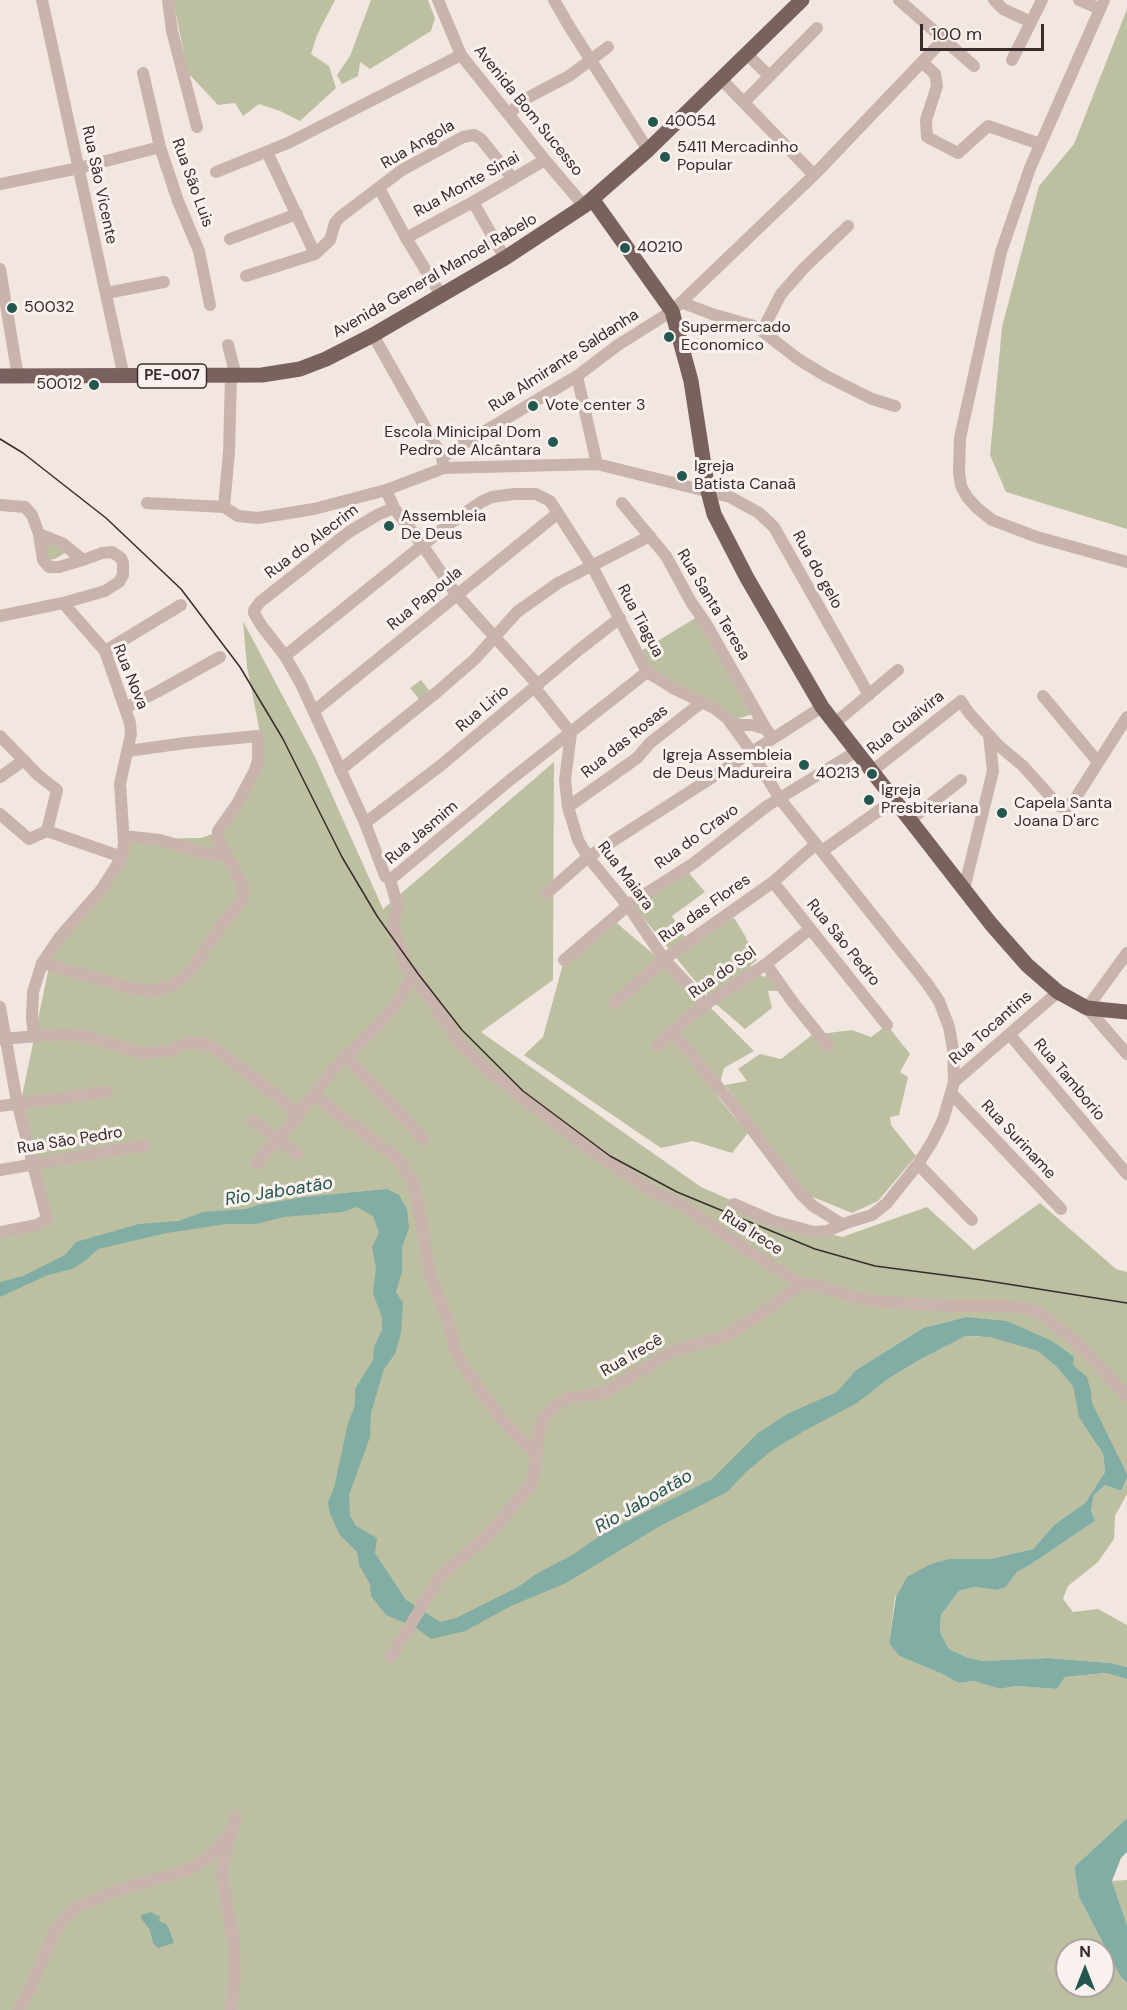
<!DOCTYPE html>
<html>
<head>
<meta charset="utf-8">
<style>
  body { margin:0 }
  #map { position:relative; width:1127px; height:2010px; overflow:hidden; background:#f2e6e1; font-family:"DM Sans",sans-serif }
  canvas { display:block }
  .north { position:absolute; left:1055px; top:1938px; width:60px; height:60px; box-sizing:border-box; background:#f9f1ed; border:2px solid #aca29f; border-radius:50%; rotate:0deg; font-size:16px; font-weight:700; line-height:24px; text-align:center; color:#382c2b }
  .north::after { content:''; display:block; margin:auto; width:21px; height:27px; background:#23574f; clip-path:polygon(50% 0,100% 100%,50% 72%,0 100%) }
  .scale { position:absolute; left:920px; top:24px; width:124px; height:27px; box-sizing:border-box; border:3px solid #382c2b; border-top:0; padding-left:8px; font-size:18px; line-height:21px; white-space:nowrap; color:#382c2b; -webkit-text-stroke:4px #f9f1ed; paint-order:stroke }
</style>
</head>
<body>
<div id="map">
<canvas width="1127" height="2010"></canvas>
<div class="north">N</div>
<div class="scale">100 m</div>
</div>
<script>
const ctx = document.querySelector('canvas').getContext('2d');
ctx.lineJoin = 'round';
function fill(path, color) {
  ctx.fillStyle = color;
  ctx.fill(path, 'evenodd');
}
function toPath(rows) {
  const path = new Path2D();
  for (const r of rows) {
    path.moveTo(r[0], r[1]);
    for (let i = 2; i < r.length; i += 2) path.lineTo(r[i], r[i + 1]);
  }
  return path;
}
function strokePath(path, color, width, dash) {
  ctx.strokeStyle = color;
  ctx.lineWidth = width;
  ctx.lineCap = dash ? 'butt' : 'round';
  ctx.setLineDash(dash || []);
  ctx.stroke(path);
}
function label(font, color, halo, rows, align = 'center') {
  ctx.font = font + ' "DM Sans",sans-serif';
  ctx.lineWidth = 6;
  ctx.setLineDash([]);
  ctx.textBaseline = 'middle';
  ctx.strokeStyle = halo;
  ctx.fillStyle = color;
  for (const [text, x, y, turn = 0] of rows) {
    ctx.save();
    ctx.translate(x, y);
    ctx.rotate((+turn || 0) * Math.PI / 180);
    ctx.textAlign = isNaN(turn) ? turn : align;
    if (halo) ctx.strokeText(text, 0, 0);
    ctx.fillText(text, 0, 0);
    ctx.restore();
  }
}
const green = toPath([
  [173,0,335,0,317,35,311,54,329,66,336,88,300,121,280,111,259,104,243,116,235,103,218,105,188,73],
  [371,0,428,0,435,18,431,31,370,69,360,62,358,76,342,84,337,75,350,56],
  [1127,9,1127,529,1006,492,990,455,1002,327,1039,186,1074,144],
  [42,541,62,547,65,553,55,559,48,560],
  [697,617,752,714,735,720,654,672,641,651],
  [243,621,315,757,383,909,554,762,553,980,481,1032,701,1187,774,1219,842,1237,927,1207,974,1250,1040,1203,1116,1269,1127,1272,1127,1474,1124,1469,1096,1444,1103,1454,1105,1472,1085,1503,1055,1524,1033,1549,990,1559,949,1559,895,1597,889,1643,899,1656,940,1673,959,1683,974,1681,1000,1689,1015,1686,1057,1689,1065,1677,1107,1673,1127,1679,1127,1818,1074,1867,1079,1897,1120,1976,1127,1983,1127,2010,0,2010,0,1231,51,1222,22,1096,51,957,131,839,201,838,221,831,263,748,247,667],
  [962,1318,982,1337,966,1336,921,1359,888,1379,857,1402,856,1370,923,1328],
  [1067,1950,1103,1950,1103,1986,1067,1986],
  [421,680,433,695,422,703,410,688],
  [689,873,705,892,672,916,686,939,734,918,744,934,757,960,750,966,763,977,772,972,780,991,768,991,772,1008,745,1029,710,999,631,903],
  [612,919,678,975,754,1051,724,1068,717,1096,748,1133,732,1153,693,1141,661,1148,524,1055,543,1037,563,964],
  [887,1025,910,1054,900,1072,908,1077,899,1115,890,1117,891,1125,916,1156,878,1201,852,1213,808,1195,725,1085,747,1081,738,1069,760,1054,781,1059,812,1035,852,1030,871,1037],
  [1127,1478,1127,1494,1115,1516,1114,1539,1098,1562,1068,1586,1063,1599,1073,1612,1098,1609,1127,1625,1127,1667,1111,1663,1048,1658,983,1661,966,1657,949,1649,940,1632,941,1615,959,1591,974,1587,997,1590,1006,1587,1017,1572,1030,1565,1095,1521,1091,1510,1094,1495,1105,1485,1121,1491],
  [1127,1880,1127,1925,1112,1881]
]);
const water = toPath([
  [387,1189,399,1195,407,1209,409,1228,402,1247,402,1272,396,1292,403,1303,401,1333,395,1354,384,1369,371,1413,370,1437,349,1495,350,1516,356,1526,377,1538,375,1553,406,1600,440,1622,456,1618,518,1587,536,1574,574,1554,604,1533,712,1479,758,1433,789,1413,837,1392,856,1370,923,1328,966,1317,1007,1321,1052,1341,1074,1357,1073,1365,1087,1377,1091,1392,1092,1403,1127,1474,1127,1478,1121,1491,1105,1485,1094,1495,1091,1510,1095,1521,1030,1565,1017,1572,1006,1587,997,1590,974,1587,959,1591,941,1615,940,1632,949,1649,966,1657,983,1661,1048,1658,1111,1663,1127,1667,1127,1679,1106,1673,1065,1677,1057,1689,1015,1686,1000,1689,974,1681,959,1683,940,1673,899,1656,889,1643,896,1597,907,1577,931,1564,949,1559,990,1559,1033,1549,1055,1524,1085,1503,1105,1472,1103,1454,1079,1417,1073,1386,1057,1367,1038,1351,990,1337,966,1336,921,1359,888,1379,857,1403,804,1431,771,1451,746,1472,727,1492,660,1526,566,1583,511,1606,465,1631,431,1639,415,1627,386,1615,371,1596,370,1584,359,1565,357,1552,340,1535,330,1514,328,1502,334,1488,348,1423,355,1405,355,1389,373,1360,374,1347,382,1330,382,1318,373,1293,376,1268,372,1247,379,1233,373,1216,357,1207,343,1212,284,1217,256,1224,227,1224,167,1233,98,1249,85,1261,72,1269,48,1275,0,1297,0,1282,23,1276,65,1255,76,1242,139,1224,179,1221,203,1212,246,1209,258,1205,305,1197],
  [1127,1818,1127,1852,1121,1858,1112,1881,1127,1925,1127,1983,1120,1976,1079,1897,1074,1867],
  [151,1912,157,1916,160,1915,159,1921,166,1924,169,1929,174,1943,158,1948,153,1943,150,1930,141,1918,141,1915]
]);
const minor = toPath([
  [42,0,124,377],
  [168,0,172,31,197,127],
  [438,0,461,55,545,160,584,206],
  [554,0,569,26,648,150],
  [899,0,974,66],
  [994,0,1003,9,1031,22],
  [1079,0,1100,9],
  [1104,0,1030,168,1001,252,960,438,959,472,961,486,967,497,977,508,992,520,1037,537,1127,562],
  [747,54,769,76],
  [1012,60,1042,0],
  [922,62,935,74,937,86,926,120,927,137,958,153,988,126,1040,144],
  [143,73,160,147,178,201,199,251,210,305],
  [721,79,814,175],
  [744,102,817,28],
  [509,113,529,97,569,76,608,47],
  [267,152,315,254],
  [216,172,288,143,461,55],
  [0,184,79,168,160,147],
  [379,188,406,238,441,295],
  [473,202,505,258],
  [406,238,473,202,545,160],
  [230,239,297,214],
  [0,269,18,377],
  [246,276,315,254,330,240,335,223,340,217,402,170,463,137,474,135,481,139,513,179],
  [106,293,164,282],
  [683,303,712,314,754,326,762,331,798,359,826,376,872,399,895,406],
  [762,331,781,294,804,268,848,226],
  [373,335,442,457,443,464],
  [228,345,236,376],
  [577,376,597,464],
  [442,457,577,376,618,345,672,311,814,175,943,40],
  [386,490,394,508,423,546,456,594,538,685],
  [147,503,224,507],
  [622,503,666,556,691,602,705,622,766,729,773,738],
  [0,505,25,507,32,515,39,534],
  [224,507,238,516,258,518,314,509,386,490,444,468,597,464,730,497,759,513,774,527,869,695],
  [224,507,229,452,231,376],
  [394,508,379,514,349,532,260,602,254,610,254,613,261,625,285,656,301,684,365,823,385,876,390,880,398,907,393,921,394,930,406,966,414,974,462,1046,491,1073,581,1143,653,1192,685,1207,748,1251,802,1284,812,1284,857,1298,882,1302,954,1306,1012,1306,1033,1310,1048,1319,1077,1343,1127,1396],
  [0,616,63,603,105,591,119,582,123,575,123,563,121,558,112,552,102,553,86,559,59,567,49,567,43,560,39,534,62,543,83,560],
  [105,651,181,605],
  [285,656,449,524,481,502,492,497,514,494,536,494,550,501,592,566,647,672,673,688,714,708,727,718,751,751,780,799,926,982,939,1001,949,1027,953,1049,954,1082,943,1120,932,1142,918,1164,887,1203,872,1215,849,1222,827,1231,814,1232,773,1221,734,1204],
  [535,688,571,733,565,780,568,807,578,840,588,857,628,906,664,959,706,1004],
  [1043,696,1098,762],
  [125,708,157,692,220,657],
  [314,711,558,513],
  [835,723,898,670],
  [733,725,752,725,766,729],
  [0,736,38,775,57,790,47,831],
  [340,770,437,692,475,659,517,612,558,583,650,536],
  [872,771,961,701,969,713,998,745,1023,766,1059,806,1066,808,1075,799,1127,717],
  [0,777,24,760],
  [568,807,637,758,650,743,702,702],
  [0,814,29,839,47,831,122,857],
  [910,820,961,780],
  [365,823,440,766,580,649,620,618],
  [124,836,160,840,211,855,226,854],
  [822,851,894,800],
  [390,880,510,780,647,672],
  [773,882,887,1025],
  [964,889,993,771,989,735],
  [547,893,588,857,822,707],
  [1127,953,1087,1008,1127,1054],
  [564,960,631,903,694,863,767,806,857,751],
  [42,963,135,989,151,991,161,989,170,986,189,974,221,926,242,901,243,889,241,882,218,839,218,831,237,804,255,770,258,761,258,736,185,743,128,751],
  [766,964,792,1001,828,1046],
  [615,1003,664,959,773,882,816,844],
  [0,1007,17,1102,47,1219,37,1225,0,1232],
  [672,1031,738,1111,800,1193,813,1206,842,1224],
  [1010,1035,1127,1174],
  [34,1037,32,1018,33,992,42,963,59,938,101,890,122,857,124,843,120,784,131,734,130,723,105,651,63,603],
  [0,1039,65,1034,85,1036,142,1053,170,1051,188,1043,206,1044,224,1055,292,1108,301,1111,333,1070,385,1018,395,1006,414,974],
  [658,1046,672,1031,706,1004,766,964,810,929],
  [346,1056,423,1139],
  [954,1082,1058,992],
  [952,1094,1061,1209],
  [313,1095,398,1159,412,1180,416,1193,431,1277,447,1318,455,1349,466,1370,500,1417,536,1454],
  [0,1106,107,1092],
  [253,1121,297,1154],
  [257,1163,301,1111],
  [918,1164,972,1220],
  [0,1170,145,1145],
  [391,1657,439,1578,491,1532,530,1486,534,1475,539,1429,543,1420,554,1407,568,1398,598,1394,612,1388,671,1352,722,1337,734,1331,758,1316,802,1284],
  [19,2010,29,1991,54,1933,63,1920,75,1908,122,1889,188,1870,208,1858,231,1832],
  [231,2010,235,1972,234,1943,222,1875,226,1850,236,1816]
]);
const major = toPath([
  [593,200,672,311,691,381,708,491,714,514,747,578,822,707,991,924,1027,965,1058,992,1087,1008,1127,1012],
  [0,376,262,375,300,369,326,359,373,335,505,258,584,206,648,150,802,0]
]);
const tram = toPath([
  [0,439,23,453,106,518,181,589,240,667,283,739,342,857,377,916,419,975,462,1030,523,1091,610,1156,677,1192,815,1249,875,1266,982,1280,1127,1303]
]);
const markers = [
  [653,122,6,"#23574f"],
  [665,157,6,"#23574f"],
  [625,248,6,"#23574f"],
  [12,308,6,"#23574f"],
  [669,337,6,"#23574f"],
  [94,385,6,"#23574f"],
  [533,406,6,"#23574f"],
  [553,442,6,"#23574f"],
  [682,476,6,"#23574f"],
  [389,526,6,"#23574f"],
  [804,765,6,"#23574f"],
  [872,774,6,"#23574f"],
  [869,800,6,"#23574f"],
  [1002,813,6,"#23574f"]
];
const shields = [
  [172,376,69]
];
const shieldNames = [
  ["PE-007",172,376]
];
const streetNames = [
  ["Avenida Bom Sucesso",528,111,51],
  ["Rua Angola",418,145,-30],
  ["Rua São Luis",192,183,70],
  ["Rua São Vicente",99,185,78],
  ["Rua Monte Sinai",467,185,-29],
  ["Avenida General Manoel Rabelo",435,276,-30],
  ["Rua Almirante Saldanha",564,361,-33],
  ["Rua do Alecrim",312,542,-37],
  ["Rua do gelo",817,570,61],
  ["Rua Papoula",425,599,-39],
  ["Rua Santa Teresa",713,605,59],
  ["Rua Tiagua",640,621,62],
  ["Rua Nova",130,677,68],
  ["Rua Lirio",483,709,-40],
  ["Rua Guaivira",906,723,-38],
  ["Rua das Rosas",625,742,-39],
  ["Rua Jasmim",422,833,-40],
  ["Rua do Cravo",697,837,-36],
  ["Rua Maiara",625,876,53],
  ["Rua das Flores",705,909,-35],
  ["Rua São Pedro",843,943,51],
  ["Rua do Sol",723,973,-35],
  ["Rua Tocantins",991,1028,-41],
  ["Rua Tamborio",1069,1080,50],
  ["Rua Suriname",1018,1140,47],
  ["Rua São Pedro",70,1141,-9],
  ["Rua Irece",752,1233,33],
  ["Rua Irecê",632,1356,-30]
];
const poiNames = [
  ["40054",665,122],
  ["5411 Mercadinho",677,148],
  ["Popular",677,166],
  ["40210",637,248],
  ["50032",24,308],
  ["Supermercado",681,328],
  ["Economico",681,346],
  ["50012",82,385,"right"],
  ["Vote center 3",545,406],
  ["Escola Minicipal Dom",541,433,"right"],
  ["Pedro de Alcântara",541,451,"right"],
  ["Igreja",694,467],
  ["Batista Canaã",694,485],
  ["Assembleia",401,517],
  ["De Deus",401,535],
  ["Igreja Assembleia",792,756,"right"],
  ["de Deus Madureira",792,774,"right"],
  ["40213",860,774,"right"],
  ["Igreja",881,791],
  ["Presbiteriana",881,809],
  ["Capela Santa",1014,804],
  ["Joana D'arc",1014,822]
];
const waterNames = [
  ["Rio Jaboatão",279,1192,-9],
  ["Rio Jaboatão",644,1502,-30]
];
fill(green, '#bcc0a1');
fill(water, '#82ada5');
strokePath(minor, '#c9b4ad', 12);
strokePath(major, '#79615e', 15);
strokePath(tram, '#382c2b', 1.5);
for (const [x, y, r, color] of markers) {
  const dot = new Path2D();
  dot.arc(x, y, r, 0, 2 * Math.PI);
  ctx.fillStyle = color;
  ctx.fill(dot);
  strokePath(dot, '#f9f1ed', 2);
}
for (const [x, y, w] of shields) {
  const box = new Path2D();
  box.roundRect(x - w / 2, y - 12, w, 24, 4.5);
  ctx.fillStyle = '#f9f1ed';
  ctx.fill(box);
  strokePath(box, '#382c2b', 1.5);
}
label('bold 15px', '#382c2b', null, shieldNames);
label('16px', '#382c2b', '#f9f1ed', streetNames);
label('16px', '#382c2b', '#f9f1ed', poiNames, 'left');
label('italic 18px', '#23574f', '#f9f1ed', waterNames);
</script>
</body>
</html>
